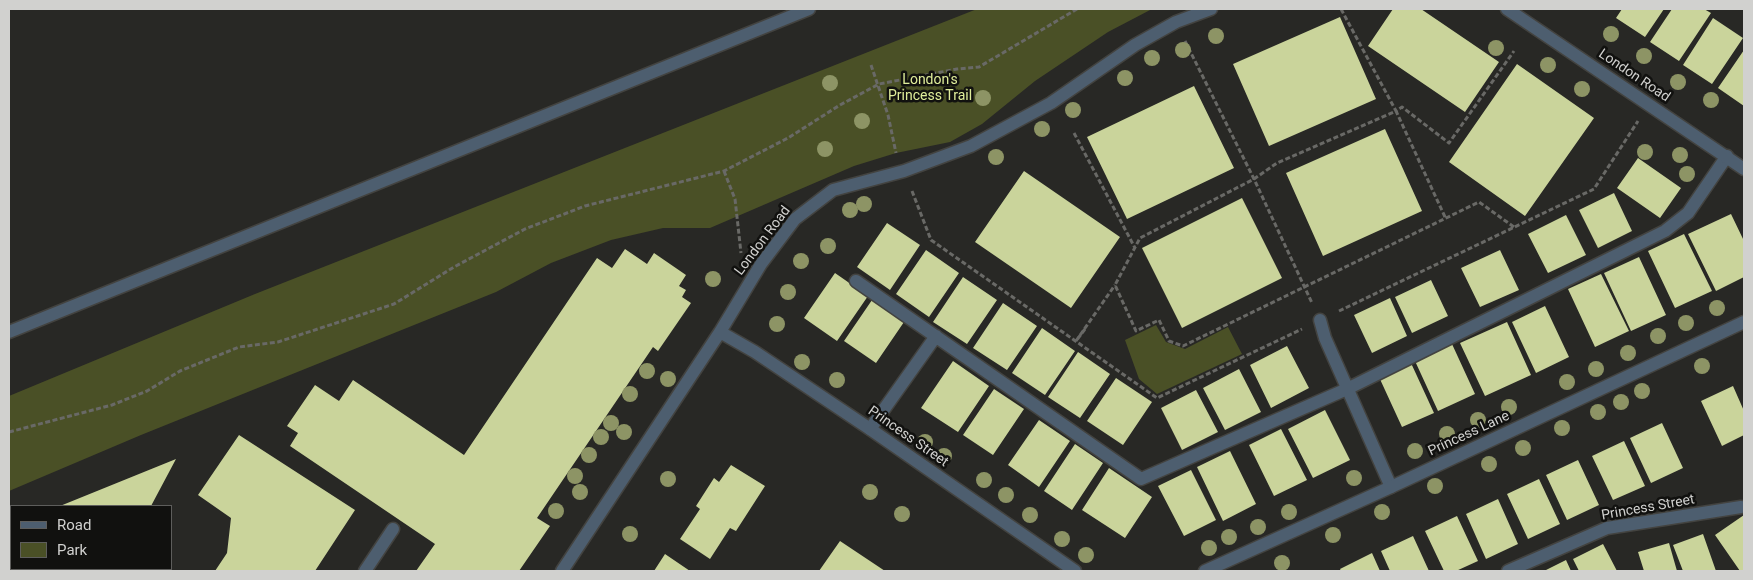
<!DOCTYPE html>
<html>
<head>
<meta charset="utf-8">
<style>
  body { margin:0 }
  #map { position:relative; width:1753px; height:580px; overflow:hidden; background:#282825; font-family:Roboto,sans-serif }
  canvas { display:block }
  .frame { position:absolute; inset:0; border:10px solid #d1d1cf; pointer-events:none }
  .legend { position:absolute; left:10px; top:505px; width:162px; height:65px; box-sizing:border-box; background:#11110f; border:1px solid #5e5e5c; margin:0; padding:6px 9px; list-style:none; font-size:15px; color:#d1d1cf }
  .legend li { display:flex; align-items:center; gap:10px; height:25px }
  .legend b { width:25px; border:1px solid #5e5e5c }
</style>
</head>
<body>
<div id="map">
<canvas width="1753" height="580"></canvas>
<div class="frame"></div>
<ul class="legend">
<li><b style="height:6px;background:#4d5e6f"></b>Road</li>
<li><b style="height:14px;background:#4a5026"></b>Park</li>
</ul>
</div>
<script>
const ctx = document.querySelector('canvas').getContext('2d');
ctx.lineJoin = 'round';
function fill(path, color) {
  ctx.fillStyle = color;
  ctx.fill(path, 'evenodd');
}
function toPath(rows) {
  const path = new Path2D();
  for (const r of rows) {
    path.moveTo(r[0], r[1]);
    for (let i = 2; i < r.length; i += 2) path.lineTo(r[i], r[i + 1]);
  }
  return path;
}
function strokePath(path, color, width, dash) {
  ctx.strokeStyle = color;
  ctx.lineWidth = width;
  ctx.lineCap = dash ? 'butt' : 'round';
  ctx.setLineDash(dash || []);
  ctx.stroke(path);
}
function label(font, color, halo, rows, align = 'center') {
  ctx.font = font + ' Roboto,sans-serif';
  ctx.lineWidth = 5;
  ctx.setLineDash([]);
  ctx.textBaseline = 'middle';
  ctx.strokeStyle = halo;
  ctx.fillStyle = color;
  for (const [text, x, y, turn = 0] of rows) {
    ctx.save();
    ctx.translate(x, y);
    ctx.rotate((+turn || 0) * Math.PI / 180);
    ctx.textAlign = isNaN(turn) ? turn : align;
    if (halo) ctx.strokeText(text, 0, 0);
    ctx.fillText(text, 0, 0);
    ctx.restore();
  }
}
const green = toPath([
  [977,9,1152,9,1108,32,1035,81,982,124,950,142,896,153,854,166,710,228,663,228,611,240,551,263,496,292,141,435,9,491,9,396,255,294],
  [1156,325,1166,342,1185,349,1228,327,1242,354,1157,394,1139,379,1125,340]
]);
const building = toPath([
  [1393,9,1421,9,1499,62,1465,112,1368,46],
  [1622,9,1664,9,1645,37,1616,18],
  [1672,9,1704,9,1711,13,1679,61,1650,42],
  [1340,17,1376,99,1269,146,1233,64],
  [1713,18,1743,38,1712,84,1683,65],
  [1744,50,1744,106,1718,88],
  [1517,64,1594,118,1525,216,1449,162],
  [1194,86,1234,168,1127,219,1087,137],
  [1385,129,1422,211,1323,256,1286,173],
  [1638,158,1681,188,1660,218,1617,188],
  [1024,171,1120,237,1071,308,975,242],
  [1614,193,1632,231,1598,248,1579,210],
  [1242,198,1282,278,1182,328,1142,248],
  [1731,214,1744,241,1744,277,1716,291,1688,234],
  [1566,215,1586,255,1548,273,1528,234],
  [887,223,920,245,890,290,857,267],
  [1684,234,1712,291,1675,308,1648,251],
  [625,249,647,264,654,253,686,275,679,286,686,290,682,297,691,303,658,351,653,347,537,518,550,526,519,571,416,571,435,544,290,446,298,433,287,426,315,385,339,401,353,380,464,455,597,258,612,268],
  [926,250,959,273,929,317,896,294],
  [1500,250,1519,290,1480,307,1461,268],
  [1639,257,1666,315,1631,331,1604,273],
  [835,273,868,296,837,341,804,318],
  [1601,274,1629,331,1595,347,1568,289],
  [963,277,997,300,967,344,933,322],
  [1431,280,1448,316,1412,333,1395,297],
  [1390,298,1407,336,1372,353,1354,315],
  [872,300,904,322,876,363,844,341],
  [1003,303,1037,326,1007,370,973,348],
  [1545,306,1569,357,1536,373,1512,322],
  [1507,322,1531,375,1485,396,1460,343],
  [1042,328,1075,351,1045,395,1012,373],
  [1452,344,1475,394,1438,411,1415,361],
  [1287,346,1309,388,1271,408,1250,365],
  [1078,352,1110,374,1080,418,1048,397],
  [953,361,989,386,958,432,921,408],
  [1411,363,1434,413,1402,427,1379,377],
  [1239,369,1261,412,1225,430,1203,388],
  [1116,378,1152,402,1123,445,1087,421],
  [1733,386,1744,411,1744,435,1722,446,1701,401],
  [994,389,1024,409,993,455,963,435],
  [1196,390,1218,432,1182,450,1161,408],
  [1325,410,1350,460,1313,478,1288,429],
  [1039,420,1070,441,1039,487,1008,465],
  [1662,423,1683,468,1651,483,1630,438],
  [1281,429,1307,480,1274,496,1249,445],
  [239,435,355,510,315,571,215,571,227,553,231,518,198,495],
  [1624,441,1645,486,1613,500,1592,456],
  [1075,444,1103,463,1072,510,1044,491],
  [1230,451,1256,504,1223,521,1197,467],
  [176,459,151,506,60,506],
  [1578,460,1599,505,1567,520,1546,475],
  [731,465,765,486,736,531,730,528,710,559,680,539,700,509,696,506,714,478,719,482],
  [1109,468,1152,497,1125,538,1082,510],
  [1191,470,1216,520,1184,536,1158,486],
  [1539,479,1560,524,1528,539,1507,494],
  [1498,499,1518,544,1486,559,1466,514],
  [1744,515,1744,571,1740,571,1715,535],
  [1457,516,1478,561,1456,571,1444,571,1425,531],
  [11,526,11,569,90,569,85,571,9,571,9,527],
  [1703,534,1716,571,1683,571,1673,545],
  [1413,536,1429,571,1390,571,1381,551],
  [840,541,885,571,819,571],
  [1669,543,1677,571,1644,571,1638,552],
  [1603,544,1617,571,1579,571,1573,559],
  [1372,553,1380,571,1341,571,1340,569],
  [665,554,690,571,654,571],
  [1566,560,1571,571,1544,571]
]);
const path = toPath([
  [1341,9,1396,111,1402,107,1449,143,1514,51],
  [1185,41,1254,179,1312,303],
  [871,65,888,115,896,153],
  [1074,133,1135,248],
  [724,171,735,199,741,253],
  [912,191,931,240,1157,398,1302,329],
  [1445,217,1396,111,1277,163,1254,179,1140,238,1115,285,1136,331,1159,320,1169,341,1183,346,1479,202,1514,227],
  [1339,311,1594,189,1638,121],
  [1085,329,1076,341,1115,285],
  [9,432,112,405,147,391,180,371,239,347,278,342,394,304,454,267,525,229,585,206,724,171,788,138,840,105,879,84,957,69,979,67,1077,9]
]);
const lane = toPath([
  [856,281,1141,479,1347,389,1665,231,1688,213,1727,156],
  [1320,320,1325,338,1391,487],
  [9,332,809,9],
  [870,429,936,336],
  [365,571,393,529],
  [1508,571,1607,528,1741,507]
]);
const street = toPath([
  [1507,9,1744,169],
  [720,332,755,352,870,429,1075,571],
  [562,571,720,332,761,264,795,219,833,190,904,171,971,146,1051,103,1135,45,1176,22,1211,9],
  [1205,571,1391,487,1744,322]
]);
const trees = [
  [1611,34],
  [1216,36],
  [1496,48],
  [1183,50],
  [1644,56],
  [1152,58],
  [1548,65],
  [1125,78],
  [1678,82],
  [830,83],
  [1582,89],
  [983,98],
  [1711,100],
  [1073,110],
  [862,121],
  [1042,129],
  [825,149],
  [1645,152],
  [1680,155],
  [996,157],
  [1687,174],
  [864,204],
  [850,210],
  [828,246],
  [801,261],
  [713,279],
  [788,292],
  [1717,308],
  [1686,323],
  [777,324],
  [1658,336],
  [1628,353],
  [802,362],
  [1702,366],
  [1596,369],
  [647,371],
  [668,379],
  [837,380],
  [1567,382],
  [1642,391],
  [630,394],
  [1621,402],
  [1509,407],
  [1598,412],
  [1478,420],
  [611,423],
  [1562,428],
  [624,432],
  [1447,434],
  [601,437],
  [925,442],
  [1523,448],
  [1415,451],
  [589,455],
  [944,456],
  [1489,464],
  [575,476],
  [1354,478],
  [668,479],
  [984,480],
  [1435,486],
  [580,492],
  [870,492],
  [1006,495],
  [556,511],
  [1289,512],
  [1382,512],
  [902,514],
  [1030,515],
  [1258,527],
  [630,534],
  [1333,535],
  [1229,537],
  [1062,539],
  [1209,548],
  [1086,555],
  [1282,563]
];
const streetNames = [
  ["London Road",1634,76,34],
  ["London Road",763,241,-53],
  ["Princess Lane",1469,434,-25],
  ["Princess Street",908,437,35],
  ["Princess Street",1648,508,-10]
];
const parkNames = [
  ["London's",930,80],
  ["Princess Trail",930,96]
];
fill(green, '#4a5026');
fill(building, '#cad49b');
strokePath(lane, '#434340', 15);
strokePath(street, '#434340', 15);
strokePath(path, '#696966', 3, [5, 2.5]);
strokePath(lane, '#4d5e6f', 12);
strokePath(street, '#4d5e6f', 12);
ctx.fillStyle = '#8d9465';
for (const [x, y] of trees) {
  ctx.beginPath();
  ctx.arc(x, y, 8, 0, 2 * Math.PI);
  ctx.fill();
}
label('14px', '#d1d1cf', '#11110f', streetNames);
label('14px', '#dfed9a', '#11110f', parkNames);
</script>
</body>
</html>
